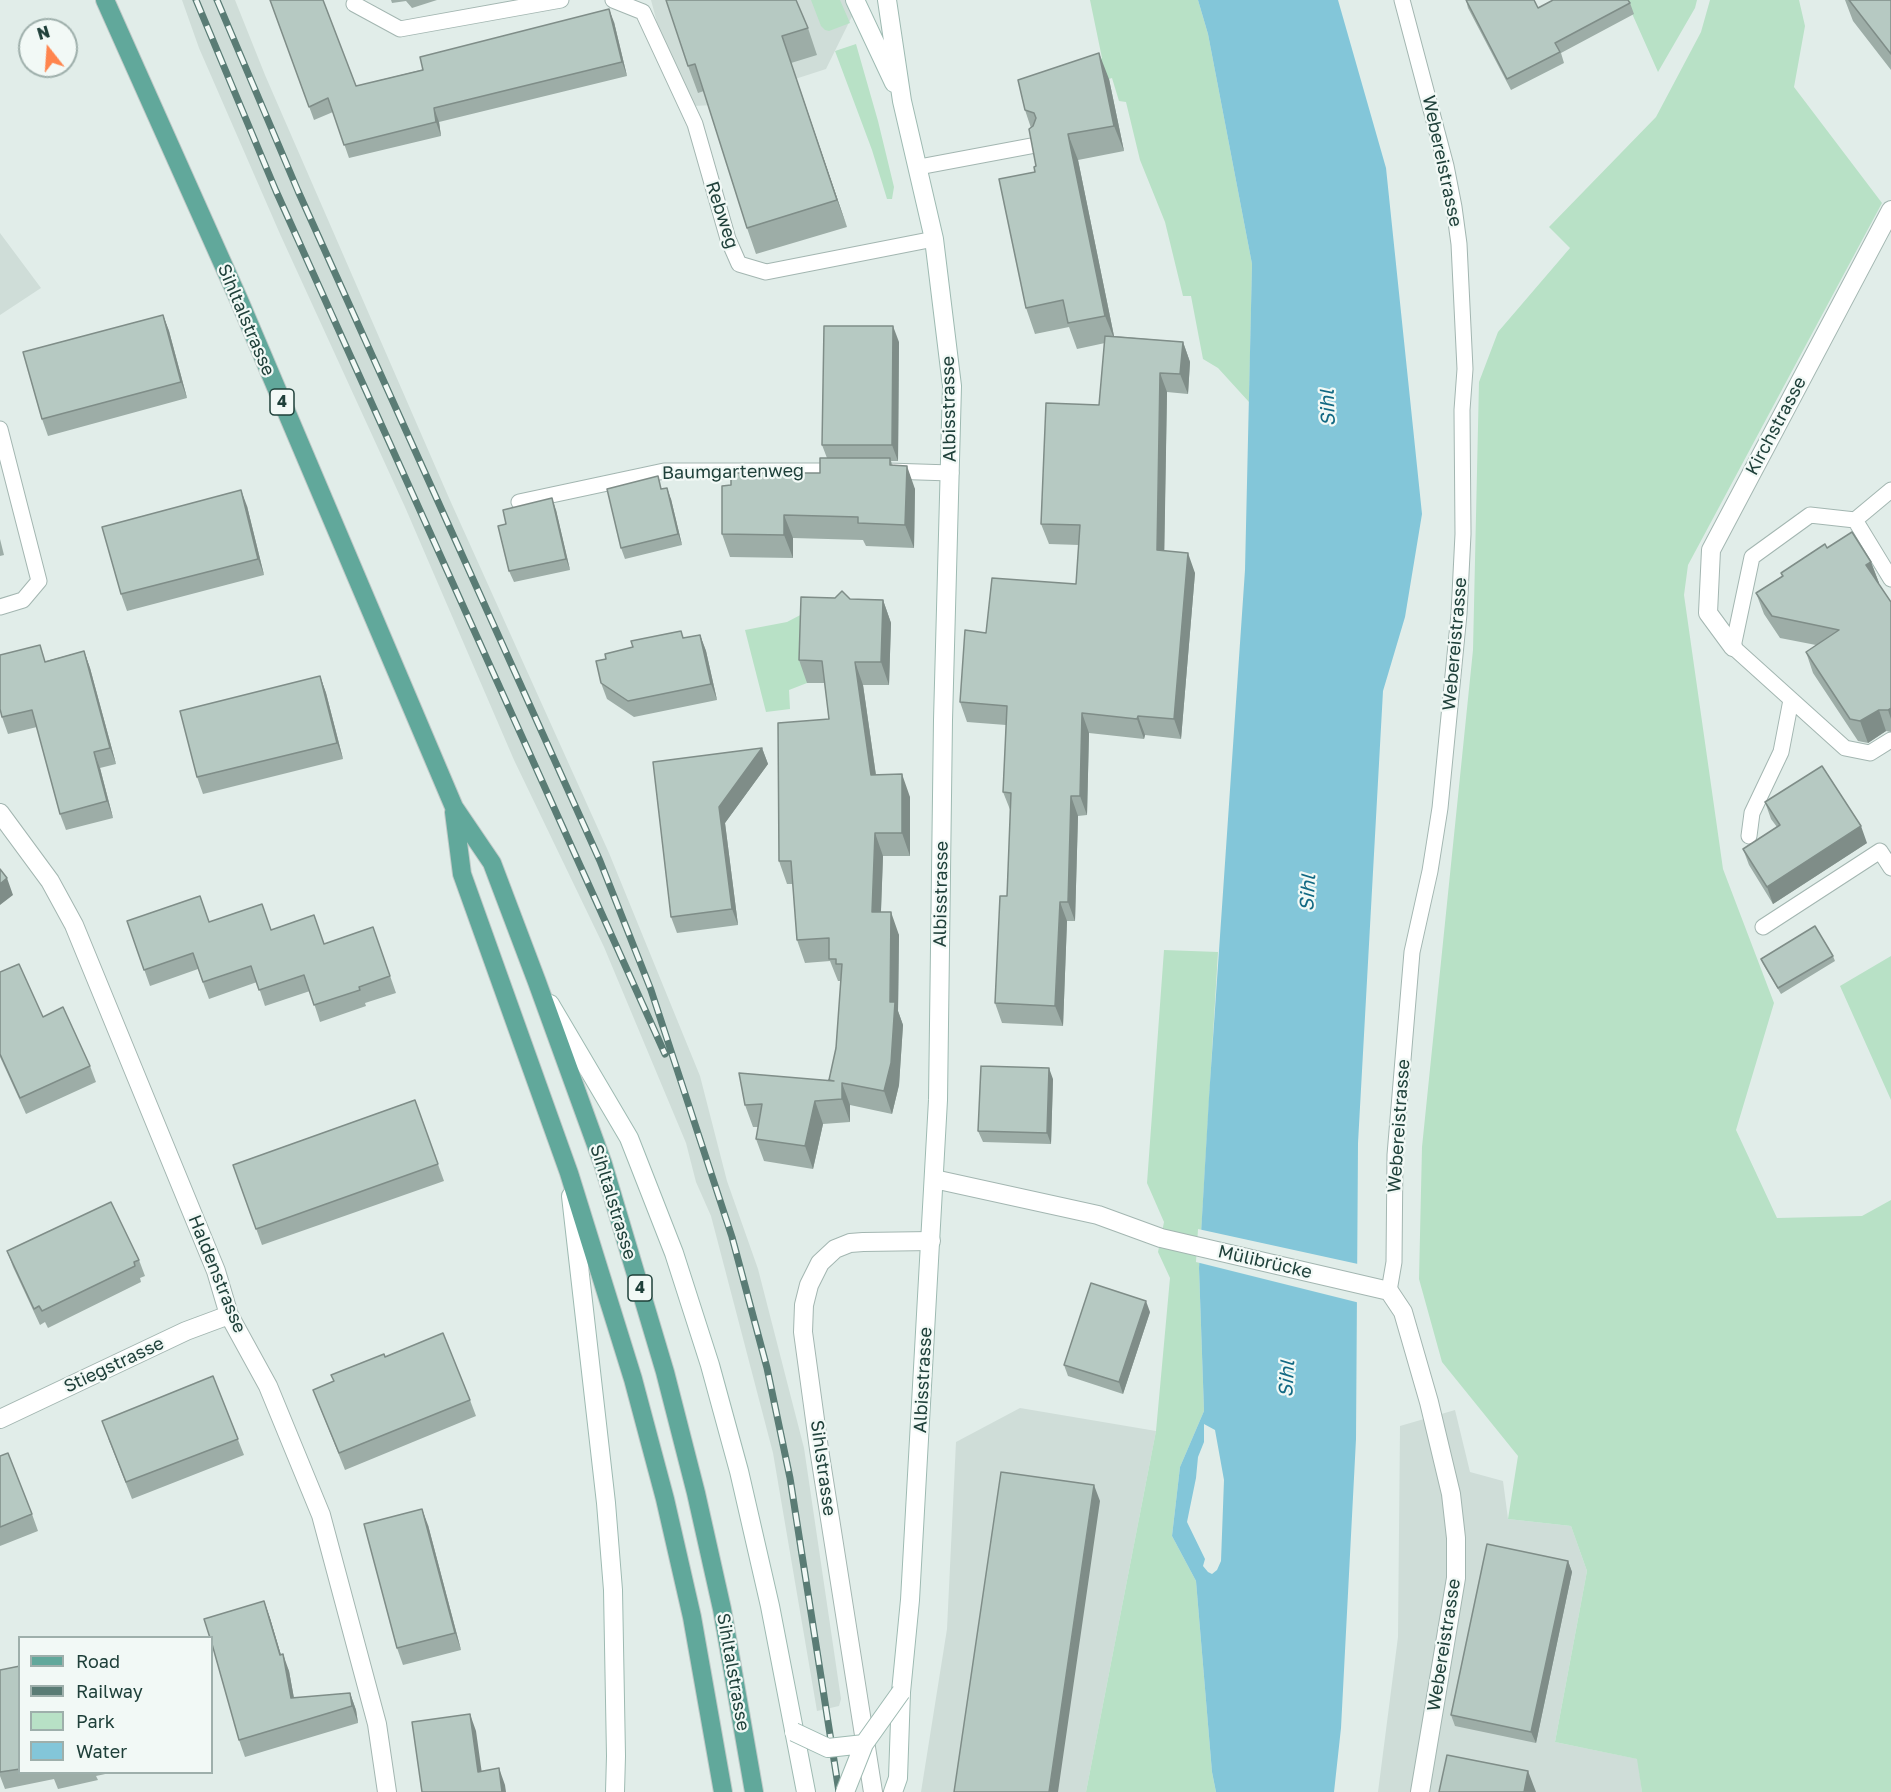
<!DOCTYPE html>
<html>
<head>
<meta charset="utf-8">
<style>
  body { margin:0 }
  #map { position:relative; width:1891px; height:1792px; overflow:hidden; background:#e1ede9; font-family:"Golos Text",sans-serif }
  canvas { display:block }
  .legend { position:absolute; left:18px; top:1636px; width:195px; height:138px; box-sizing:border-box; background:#f2f9f6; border:2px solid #9eafab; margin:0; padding:8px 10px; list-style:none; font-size:18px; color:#1f403a }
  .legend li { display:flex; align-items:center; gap:12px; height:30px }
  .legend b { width:30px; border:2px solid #9eafab }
  .north { position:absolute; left:18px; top:18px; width:60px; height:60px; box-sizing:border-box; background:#f2f9f6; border:2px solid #9eafab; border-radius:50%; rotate:343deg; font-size:16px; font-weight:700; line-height:24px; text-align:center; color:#1f403a }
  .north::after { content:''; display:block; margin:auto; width:21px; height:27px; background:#ff854e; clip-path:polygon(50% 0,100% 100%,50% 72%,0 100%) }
</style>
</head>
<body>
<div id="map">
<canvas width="1891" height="1792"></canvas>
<ul class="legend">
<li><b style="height:8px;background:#61a89b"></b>Road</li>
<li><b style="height:8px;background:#5a7c75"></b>Railway</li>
<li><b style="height:16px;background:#b8e1c6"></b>Park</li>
<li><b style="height:16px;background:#83c6d9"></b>Water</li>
</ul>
<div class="north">N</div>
</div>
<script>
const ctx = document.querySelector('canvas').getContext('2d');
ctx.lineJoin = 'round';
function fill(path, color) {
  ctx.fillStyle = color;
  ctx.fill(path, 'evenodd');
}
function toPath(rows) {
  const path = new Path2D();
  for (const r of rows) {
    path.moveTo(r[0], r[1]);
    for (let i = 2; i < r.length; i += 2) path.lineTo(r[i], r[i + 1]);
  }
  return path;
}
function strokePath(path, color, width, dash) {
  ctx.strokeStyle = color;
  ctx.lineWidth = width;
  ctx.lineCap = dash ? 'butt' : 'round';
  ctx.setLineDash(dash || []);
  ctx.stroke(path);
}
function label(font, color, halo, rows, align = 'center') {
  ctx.font = font + ' "Golos Text",sans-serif';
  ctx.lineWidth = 4.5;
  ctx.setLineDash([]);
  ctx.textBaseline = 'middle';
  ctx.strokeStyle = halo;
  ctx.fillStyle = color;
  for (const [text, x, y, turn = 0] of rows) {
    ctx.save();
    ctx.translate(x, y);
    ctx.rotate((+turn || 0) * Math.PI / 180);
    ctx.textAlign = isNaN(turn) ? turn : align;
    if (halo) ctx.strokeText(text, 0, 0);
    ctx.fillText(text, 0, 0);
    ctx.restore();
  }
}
const built = toPath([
  [182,0,235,0,265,75,449,498,609,853,700,1076,727,1181,758,1269,804,1448,841,1699,839,1706,817,1711,773,1453,711,1216,696,1182,686,1143,604,947,514,760,405,507,280,234,199,48],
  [651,0,860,0,826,69,715,105,693,106,674,87],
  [0,233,41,288,0,315],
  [1020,1408,1156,1431,1086,1792,921,1792,947,1629,956,1442],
  [1455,1410,1470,1472,1503,1481,1508,1519,1571,1526,1587,1571,1555,1742,1638,1759,1642,1792,1378,1792,1398,1637,1400,1426]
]);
const green = toPath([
  [811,0,840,0,850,23,829,31,825,30,821,26],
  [1090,0,1198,0,1208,34,1252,264,1249,402,1218,368,1203,359,1191,296,1183,296,1165,222,1140,160,1126,102,1119,101,1112,78,1077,89,1070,70,1102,58],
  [1626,0,1697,0,1695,8,1658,72],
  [1710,0,1799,0,1805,26,1794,87,1882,203,1688,565,1684,595,1723,869,1774,1003,1736,1130,1777,1218,1862,1216,1891,1200,1891,1792,1642,1792,1637,1759,1555,1742,1587,1571,1571,1526,1508,1519,1518,1456,1442,1362,1419,1279,1422,1147,1473,650,1479,382,1498,332,1570,248,1549,227,1656,117,1701,32],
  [856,44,878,121,894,187,892,199,887,199,872,150,835,51],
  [808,611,807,683,789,690,790,709,766,712,745,630,787,622],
  [1164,950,1218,952,1199,1268,1204,1411,1180,1467,1172,1536,1196,1581,1212,1772,1216,1792,1086,1792,1156,1431,1170,1278,1158,1252,1164,1222,1147,1183],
  [1891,956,1891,1100,1840,986]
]);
const water = toPath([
  [1198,0,1338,0,1386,168,1422,514,1405,617,1383,691,1358,1143,1356,1439,1341,1728,1334,1792,1216,1792,1212,1772,1196,1581,1172,1536,1180,1467,1204,1411,1199,1268,1209,1097,1245,570,1252,264,1208,34],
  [1204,1424,1215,1430,1224,1480,1221,1561,1217,1570,1212,1574,1208,1572,1203,1566,1205,1559,1187,1522,1196,1478,1198,1457,1204,1442]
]);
const pier = toPath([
  [1198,1229,1358,1264,1360,1262,1360,1303,1196,1262]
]);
const service = toPath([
  [613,0,643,12,695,124,728,239,739,264,766,272,934,239],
  [354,4,400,29,561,0],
  [919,167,1036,145],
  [0,429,39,581,23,600,0,607],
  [888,471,951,473],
  [1891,490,1855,520,1810,515,1752,557,1733,647,1845,748,1870,753,1891,740],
  [519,502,664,471,840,471],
  [1855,520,1891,579],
  [1749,836,1752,813,1781,752,1791,700],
  [1763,927,1880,851,1891,868],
  [1389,1291,1394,1262,1395,1155,1412,952,1430,871,1440,808,1459,614,1463,534,1462,410,1465,369,1459,244,1454,207,1446,166,1402,0]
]);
const minor = toPath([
  [1733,647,1708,613,1711,550,1891,210],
  [0,813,50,881,74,925,216,1271,229,1315,268,1386,321,1515,377,1724,387,1792],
  [934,1179,1098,1215,1161,1238,1389,1291,1403,1312,1429,1402,1451,1494,1456,1538,1456,1578,1420,1792],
  [0,1419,186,1331,229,1315],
  [873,1792,819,1449,803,1332,804,1305,809,1285,820,1263,835,1249,850,1243,863,1242,931,1241]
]);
const secondary = toPath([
  [855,0,894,83],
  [887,0,902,101,934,239,952,386,943,720,938,1100,910,1600,901,1692,898,1778,893,1792],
  [550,1004,629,1138,674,1253,710,1365,739,1471,770,1606,806,1792],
  [571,1196,606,1503,613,1590,616,1756,615,1792]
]);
const primary = toPath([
  [105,0,239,300,454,807,492,863,537,982,603,1164,665,1372,696,1493,722,1609,754,1792],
  [454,812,462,874,569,1173,633,1379,665,1499,692,1617,723,1792]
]);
const rail = toPath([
  [196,0,276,191,665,1054],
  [217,0,298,191,600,861,651,990,732,1237,767,1368,790,1478,839,1792]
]);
const secondaryBridge = toPath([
  [794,1732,828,1748,864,1744],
  [845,1792,864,1744,901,1692]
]);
const wall = toPath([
  [270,0,356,86,614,22,627,76,439,122,441,136,349,158,333,112,314,120],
  [391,0,437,0,412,8,406,1,392,3],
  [1466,0,1534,0,1538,8,1630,3,1634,14,1561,53,1564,63,1511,90,1468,8],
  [1845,0,1891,0,1891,70,1853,21],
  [808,28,817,55,791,63,847,227,756,254,747,228,704,91,698,93,688,66],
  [1109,79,1124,151,1078,160,1114,336,1183,342,1190,362,1188,394,1167,392,1164,551,1195,573,1181,739,1145,735,1144,739,1089,733,1087,815,1078,816,1075,921,1067,921,1063,1026,1002,1023,995,1003,1007,896,1011,812,1003,792,1006,725,967,722,960,702,986,633,1076,584,1079,545,1049,544,1041,524,1099,405,1105,343,1077,349,1069,327,1035,334,1026,308,1036,166,1031,128,1025,110],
  [163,315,169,331,187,398,48,436,42,419],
  [899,342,898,461,891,461,893,466,915,489,914,548,866,546,863,540,793,538,793,558,730,557,722,534,820,473,827,458,822,445],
  [662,489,671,499,682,545,625,559,621,548],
  [247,506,264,575,127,611,121,594],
  [556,510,570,570,514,582,509,571],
  [0,539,4,555,0,556],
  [1827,548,1871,562,1879,583,1879,584,1891,602,1891,732,1886,731,1868,743,1858,741,1813,673,1806,652,1816,645,1780,638,1764,614,1756,593,1782,576,1781,573],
  [850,599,883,600,891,623,889,685,863,685,876,775,910,797,910,856,883,856,881,912,899,935,898,1011,903,1025,899,1085,892,1114,850,1105,850,1122,823,1124,813,1169,764,1161,756,1139,758,1127,753,1127,745,1105,829,1080,836,1048,841,981,838,981,830,961,805,963,797,940,793,884,787,884,779,861,829,719,825,683,807,683,799,660],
  [700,635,706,651,717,700,634,717,607,699,601,683,683,638],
  [84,651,90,668,116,764,100,768,113,818,66,830,60,814,37,727,8,734,2,717,46,661],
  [320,676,326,693,343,759,203,794,197,777],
  [762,748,768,764,725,823,738,925,677,933,671,917],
  [1765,802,1867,843,1773,904,1749,865,1743,849,1777,827,1771,819],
  [127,921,209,922,271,930,324,944,373,927,396,993,365,1003,366,1006,320,1022,310,991,265,1006,257,982,209,999,198,969,150,986],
  [1833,956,1835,961,1781,994,1763,964,1761,959],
  [0,972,90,1066,96,1082,26,1114,0,1057],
  [1053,1079,1051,1144,983,1142,978,1131],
  [415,1100,444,1181,262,1245,233,1165],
  [7,1251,139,1260,145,1276,140,1278,141,1282,48,1328,45,1322,40,1325,13,1267],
  [1150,1312,1123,1394,1068,1376,1064,1365],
  [213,1376,244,1455,132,1499,108,1438],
  [334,1382,470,1400,476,1416,345,1470,313,1390],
  [0,1456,32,1514,38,1531,0,1546],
  [428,1525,461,1650,403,1665,397,1648],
  [1568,1561,1572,1572,1536,1743,1455,1726,1451,1715],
  [264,1601,270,1618,281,1655,289,1671,294,1698,350,1693,356,1710,358,1723,245,1757,239,1740],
  [20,1666,20,1773,110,1773,96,1776,98,1780,58,1789,54,1779,5,1789,0,1776,0,1670]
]);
const shadedWall = toPath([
  [609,9,614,22,627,76,622,62],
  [782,36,791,63,847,227,837,200],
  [1099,53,1109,79,1124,151,1114,126],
  [434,108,439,122,441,136,436,122],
  [1068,134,1078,160,1115,341,1105,316],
  [163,315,169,331,187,398,181,382],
  [893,326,899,342,898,461,892,445],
  [1183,342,1190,362,1188,394,1180,374],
  [1160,373,1167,392,1164,570,1157,550],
  [907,466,915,489,914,548,905,525],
  [667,488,671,499,682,545,678,534],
  [241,490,247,506,264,575,258,559],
  [552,498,556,510,570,570,566,559],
  [784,515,793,538,793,558,784,535],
  [1188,553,1195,573,1181,739,1174,719],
  [1871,562,1879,583,1874,587,1866,565],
  [883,600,891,623,889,685,881,662],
  [700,635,706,651,717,700,711,684],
  [84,651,90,668,116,764,110,748],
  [855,662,863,685,879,797,871,775],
  [320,676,326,693,343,759,337,743],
  [1891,708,1891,719,1888,710],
  [1879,710,1886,731,1868,743,1860,721],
  [1082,713,1089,733,1087,815,1080,796],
  [1138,716,1145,735,1144,739,1137,719],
  [762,748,768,764,725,823,738,925,732,909,719,807],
  [94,752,100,768,113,818,107,801],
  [902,774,910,797,910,856,902,833],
  [1071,796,1078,816,1075,921,1068,902],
  [1861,826,1867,843,1773,904,1767,887],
  [875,833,883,856,880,935,872,912],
  [7,878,13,895,0,905,0,884],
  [1060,902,1067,921,1063,1026,1055,1006],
  [891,912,899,935,898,1011,903,1025,899,1085,892,1114,884,1091,890,1002],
  [1049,1068,1053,1079,1051,1144,1047,1133],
  [842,1083,850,1105,850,1122,842,1099],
  [815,1101,823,1124,813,1169,805,1146],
  [1146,1301,1150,1312,1123,1394,1119,1382],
  [1094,1485,1100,1501,1058,1792,1049,1792],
  [422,1509,428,1525,461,1650,455,1633],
  [1568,1561,1572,1572,1536,1743,1531,1732],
  [264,1601,270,1618,286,1672,280,1655],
  [283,1654,289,1671,297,1715,291,1698],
  [350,1693,356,1710,358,1723,352,1706],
  [470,1714,476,1731,484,1788,478,1772],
  [499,1768,505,1785,506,1792,502,1792],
  [1528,1771,1536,1792,1524,1792]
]);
const building = toPath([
  [270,0,323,0,356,86,423,70,420,57,609,9,622,62,434,108,436,122,344,145,328,98,309,107,270,0],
  [666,0,796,0,808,28,782,36,837,200,747,228,695,64,688,66,666,0],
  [1466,0,1534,0,1538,8,1553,0,1628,0,1630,3,1555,43,1560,52,1507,79,1466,0],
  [1849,0,1891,0,1891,54,1849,0],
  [1099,53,1114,126,1068,134,1105,316,1068,323,1063,300,1026,308,999,179,1035,172,1034,167,1036,166,1029,129,1033,126,1036,118,1034,113,1025,110,1018,80,1099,53],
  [163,315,181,382,42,419,23,352,163,315],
  [824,326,893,326,892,445,822,445,824,326],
  [1105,336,1183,342,1180,374,1160,373,1157,550,1188,553,1174,719,1138,716,1137,719,1082,713,1080,796,1071,796,1068,902,1060,902,1055,1006,995,1003,1000,896,1007,896,1011,793,1003,792,1007,706,960,702,965,630,986,633,992,578,1076,584,1080,525,1041,524,1046,403,1099,405,1105,336],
  [820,458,890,458,890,465,907,466,905,525,858,523,858,517,784,515,784,535,722,534,722,486,731,485,731,473,820,473,820,458],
  [658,476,661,489,667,488,678,534,621,548,607,489,658,476],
  [241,490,258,559,121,594,102,527,241,490],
  [552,498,566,559,509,571,498,526,506,524,503,510,552,498],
  [1852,532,1871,562,1866,565,1891,602,1891,708,1888,710,1879,710,1860,721,1850,719,1806,652,1839,630,1772,616,1756,593,1783,576,1781,573,1825,544,1827,548,1852,532],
  [842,591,850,599,883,600,881,662,855,662,871,775,902,774,902,833,875,833,872,912,891,912,890,1002,895,1002,891,1063,884,1091,842,1083,842,1099,815,1101,805,1146,756,1139,762,1104,745,1105,739,1073,834,1081,829,1080,836,1048,842,964,836,964,836,959,829,959,829,938,797,940,791,861,779,861,778,723,829,719,822,661,799,660,801,597,835,598,842,591],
  [681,631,683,638,700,635,711,684,628,701,601,683,596,661,606,659,605,654,633,647,631,641,681,631],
  [40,645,45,662,84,651,110,748,94,752,107,801,60,814,32,710,2,717,0,709,0,655,40,645],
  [320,676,337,743,197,777,180,711,320,676],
  [762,748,719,807,732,909,671,917,653,762,762,748],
  [1822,766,1861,826,1767,887,1743,849,1780,825,1765,802,1822,766],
  [0,869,7,878,0,884,0,869],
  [200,896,209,922,262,904,271,930,314,915,324,944,373,927,390,976,359,987,360,990,314,1005,304,975,259,990,251,966,203,982,193,953,144,970,127,921,200,896],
  [1815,926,1833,956,1778,988,1761,959,1815,926],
  [19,964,43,1017,63,1007,90,1066,20,1098,0,1054,0,972,19,964],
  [981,1066,1049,1068,1047,1133,978,1131,981,1066],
  [415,1100,438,1164,256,1229,233,1165,415,1100],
  [111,1202,139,1260,134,1262,135,1266,42,1311,39,1306,34,1309,7,1251,111,1202],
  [1091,1283,1146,1301,1119,1382,1064,1365,1091,1283],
  [443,1333,470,1400,339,1453,313,1390,334,1381,331,1375,384,1354,385,1357,443,1333],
  [213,1376,238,1439,126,1482,102,1421,213,1376],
  [8,1453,32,1514,0,1527,0,1456,8,1453],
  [1001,1472,1094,1485,1049,1792,954,1792,1001,1472],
  [422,1509,455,1633,397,1648,364,1524,422,1509],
  [1487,1544,1568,1561,1531,1732,1451,1715,1487,1544],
  [264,1601,280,1655,283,1654,291,1698,350,1693,352,1706,239,1740,212,1644,212,1638,210,1638,204,1619,264,1601],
  [20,1666,20,1769,0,1772,0,1670,20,1666],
  [470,1714,478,1772,499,1768,502,1792,422,1792,412,1722,470,1714],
  [1447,1755,1528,1771,1524,1792,1439,1792,1447,1755]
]);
const shields = [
  [282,402,24],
  [640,1288,24]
];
const shieldNames = [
  ["4",282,402],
  ["4",640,1288]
];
const streetNames = [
  ["Webereistrasse",1442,161,78],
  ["Rebweg",722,215,72],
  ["Sihltalstrasse",246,320,67],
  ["Albisstrasse",949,409,-91],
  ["Kirchstrasse",1776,426,-62],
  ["Baumgartenweg",733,472,-1],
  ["Webereistrasse",1455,644,-85],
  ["Albisstrasse",941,894,-89],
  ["Webereistrasse",1399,1126,-86],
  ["Sihltalstrasse",613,1202,73],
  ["Mülibrücke",1265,1262,13],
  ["Haldenstrasse",217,1274,68],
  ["Stiegstrasse",114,1365,-25],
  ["Albisstrasse",923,1380,-87],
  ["Sihlstrasse",823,1468,82],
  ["Webereistrasse",1444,1645,-81],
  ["Sihltalstrasse",733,1672,80]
];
const waterNames = [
  ["Sihl",1328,408,-92],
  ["Sihl",1308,893,-87],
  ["Sihl",1287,1379,-87]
];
fill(built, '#cfddd8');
fill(green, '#b8e1c6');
fill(water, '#83c6d9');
fill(pier, '#e1ede9');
strokePath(service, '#a3b6b1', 17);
strokePath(minor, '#a3b6b1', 20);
strokePath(secondary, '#9ebab2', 20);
strokePath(primary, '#c0cac8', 20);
strokePath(service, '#fff', 15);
strokePath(minor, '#fff', 18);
strokePath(secondary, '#fff', 18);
strokePath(primary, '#61a89b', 18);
strokePath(rail, '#5a7c75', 7);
strokePath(rail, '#f2f9f6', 4.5, [14]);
strokePath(secondaryBridge, '#9ebab2', 20, []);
strokePath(secondaryBridge, '#fff', 18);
fill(wall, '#9dada7');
fill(shadedWall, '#7f8d88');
fill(building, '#b6c9c2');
strokePath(building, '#7f8d88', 1.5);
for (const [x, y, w] of shields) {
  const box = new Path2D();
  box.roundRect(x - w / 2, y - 13, w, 26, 4.5);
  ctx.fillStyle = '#f2f9f6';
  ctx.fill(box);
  strokePath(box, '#1f403a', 1.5);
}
label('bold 16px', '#1f403a', null, shieldNames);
label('18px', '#1f403a', '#f2f9f6', streetNames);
label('italic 20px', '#126983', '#f2f9f6', waterNames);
</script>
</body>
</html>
